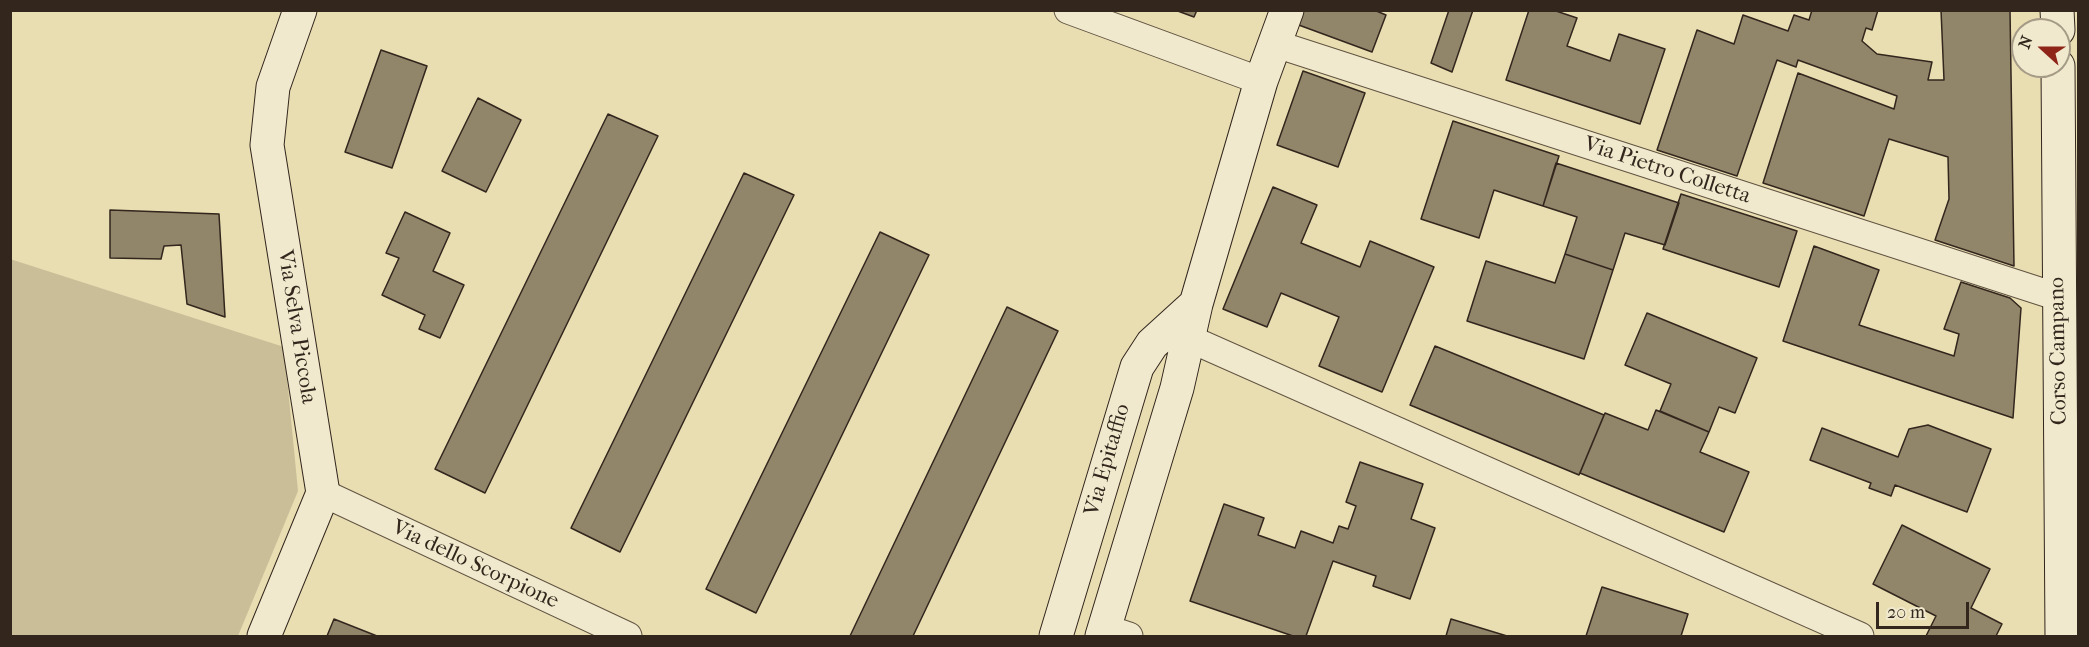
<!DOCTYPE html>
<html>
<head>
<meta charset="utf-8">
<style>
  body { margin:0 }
  #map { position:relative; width:2089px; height:647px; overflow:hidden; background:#e9ddb2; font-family:"IM FELL French Canon",serif }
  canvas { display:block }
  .frame { position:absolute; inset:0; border:12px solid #32261d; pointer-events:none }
  .north { position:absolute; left:2011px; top:18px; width:60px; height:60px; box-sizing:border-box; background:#f1e9cd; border:2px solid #a59b87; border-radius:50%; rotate:291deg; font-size:16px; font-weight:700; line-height:24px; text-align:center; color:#32261d }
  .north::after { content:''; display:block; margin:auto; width:21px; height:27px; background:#8f2418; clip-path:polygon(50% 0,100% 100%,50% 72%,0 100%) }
  .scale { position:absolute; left:1876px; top:602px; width:93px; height:27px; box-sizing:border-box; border:3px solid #32261d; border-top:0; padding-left:8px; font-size:18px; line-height:21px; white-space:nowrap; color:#32261d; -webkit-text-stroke:4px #f1e9cd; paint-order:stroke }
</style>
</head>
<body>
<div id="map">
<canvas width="2089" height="647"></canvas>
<div class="frame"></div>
<div class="north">N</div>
<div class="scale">20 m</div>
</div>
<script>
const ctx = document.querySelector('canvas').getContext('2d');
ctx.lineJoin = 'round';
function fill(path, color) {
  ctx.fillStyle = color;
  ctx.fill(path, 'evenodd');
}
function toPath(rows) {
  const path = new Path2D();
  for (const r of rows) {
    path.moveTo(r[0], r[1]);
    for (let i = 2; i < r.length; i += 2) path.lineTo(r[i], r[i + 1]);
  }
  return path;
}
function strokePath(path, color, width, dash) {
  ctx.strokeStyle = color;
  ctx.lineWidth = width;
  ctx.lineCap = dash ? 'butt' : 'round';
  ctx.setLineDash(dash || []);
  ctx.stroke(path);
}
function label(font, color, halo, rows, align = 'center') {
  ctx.font = font + ' "IM FELL French Canon",serif';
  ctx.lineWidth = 4.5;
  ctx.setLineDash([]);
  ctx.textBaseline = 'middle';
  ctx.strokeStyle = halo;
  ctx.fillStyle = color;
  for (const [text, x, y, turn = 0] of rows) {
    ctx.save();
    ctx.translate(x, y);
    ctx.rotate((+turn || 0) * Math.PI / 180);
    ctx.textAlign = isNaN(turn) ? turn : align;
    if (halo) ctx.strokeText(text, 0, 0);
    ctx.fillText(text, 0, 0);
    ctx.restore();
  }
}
const green = toPath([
  [10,259,284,347,298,491,238,636,11,636]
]);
const building = toPath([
  [1175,10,1197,10,1194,17,1175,10],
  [1301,10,1374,10,1386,15,1372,52,1296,24,1301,10],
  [1449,10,1473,10,1452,72,1431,63,1449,10],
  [1529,10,1553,10,1577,18,1567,46,1610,61,1619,34,1665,49,1640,124,1506,80,1529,10],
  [1812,10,1878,10,1872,30,1866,28,1862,41,1877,54,1932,62,1928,80,1944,80,1941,10,2010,10,2014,266,1935,240,1949,199,1948,157,1889,139,1864,216,1763,183,1798,73,1894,109,1897,96,1798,60,1796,67,1777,60,1737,176,1657,150,1697,30,1734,44,1743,15,1788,31,1794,15,1809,20,1812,10],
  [381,50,427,66,392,168,345,152,381,50],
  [1303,71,1365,93,1338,167,1277,145,1303,71],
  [478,98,521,120,486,192,442,171,478,98],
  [608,114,658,136,485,493,435,469,608,114],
  [1453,121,1559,156,1543,206,1494,190,1479,238,1421,219,1453,121],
  [1556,163,1679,203,1665,245,1625,233,1613,270,1565,254,1577,217,1543,206,1556,163],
  [744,173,794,195,620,552,571,528,744,173],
  [1273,187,1317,205,1301,243,1360,267,1370,241,1434,267,1382,392,1319,366,1339,317,1281,293,1267,327,1223,309,1273,187],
  [1681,194,1797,231,1779,287,1663,249,1681,194],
  [110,210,219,214,225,317,187,304,181,245,164,246,161,259,110,258,110,210],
  [405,212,450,233,433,271,464,285,440,338,419,329,425,315,382,295,399,258,386,253,405,212],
  [880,232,929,255,756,613,706,589,880,232],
  [1814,246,1879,270,1859,325,1954,356,1959,334,1944,329,1961,282,2010,298,2021,308,2013,418,1783,341,1814,246],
  [1565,254,1613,270,1584,359,1467,321,1486,261,1555,283,1565,254],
  [1007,307,1058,331,913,636,850,636,1007,307],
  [1647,313,1757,358,1735,413,1719,407,1709,432,1660,411,1671,384,1625,365,1647,313],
  [1435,346,1604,415,1579,475,1410,405,1435,346],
  [1656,410,1709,432,1700,452,1749,472,1724,532,1580,473,1605,413,1648,430,1656,410],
  [1928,425,1991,449,1967,512,1895,485,1891,496,1869,488,1871,483,1810,460,1822,428,1898,457,1909,429,1928,425],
  [1360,462,1423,484,1411,519,1435,528,1410,599,1373,586,1376,576,1333,561,1306,636,1293,636,1190,601,1224,504,1264,518,1258,535,1295,548,1301,531,1333,543,1339,526,1348,529,1356,506,1346,502,1360,462],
  [1902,525,1990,569,1971,608,2002,624,1996,636,1926,636,1936,616,1873,584,1902,525],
  [1602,587,1688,614,1681,636,1586,636,1602,587],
  [334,619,377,636,327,636,334,619],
  [1451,619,1507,636,1446,636,1451,619]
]);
const street = toPath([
  [1068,10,1261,81],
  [1276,44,2058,297],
  [1170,330,1860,636],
  [323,493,628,636],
  [1105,628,1129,636]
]);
const secondary = toPath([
  [2057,10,2058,30],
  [2058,66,2062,636],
  [264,636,323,493,267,145,273,87,300,10],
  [1056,636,1137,367,1152,344,1196,304],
  [1102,636,1177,388,1196,304,1261,81,1287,10]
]);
const streetNames = [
  ["Via Pietro Colletta",1667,171,18],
  ["Via Selva Piccola",296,327,81],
  ["Corso Campano",2059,351,-91],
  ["Via Epitaffio",1108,460,-74],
  ["Via dello Scorpione",475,565,25]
];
fill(green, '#cabe99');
fill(building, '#91856a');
strokePath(building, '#32261d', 1.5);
strokePath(street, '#605442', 29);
strokePath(secondary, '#32261d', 35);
strokePath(street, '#f1e9cd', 27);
strokePath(secondary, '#f1e9cd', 33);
label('22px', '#32261d', '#f1e9cd', streetNames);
</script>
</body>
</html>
